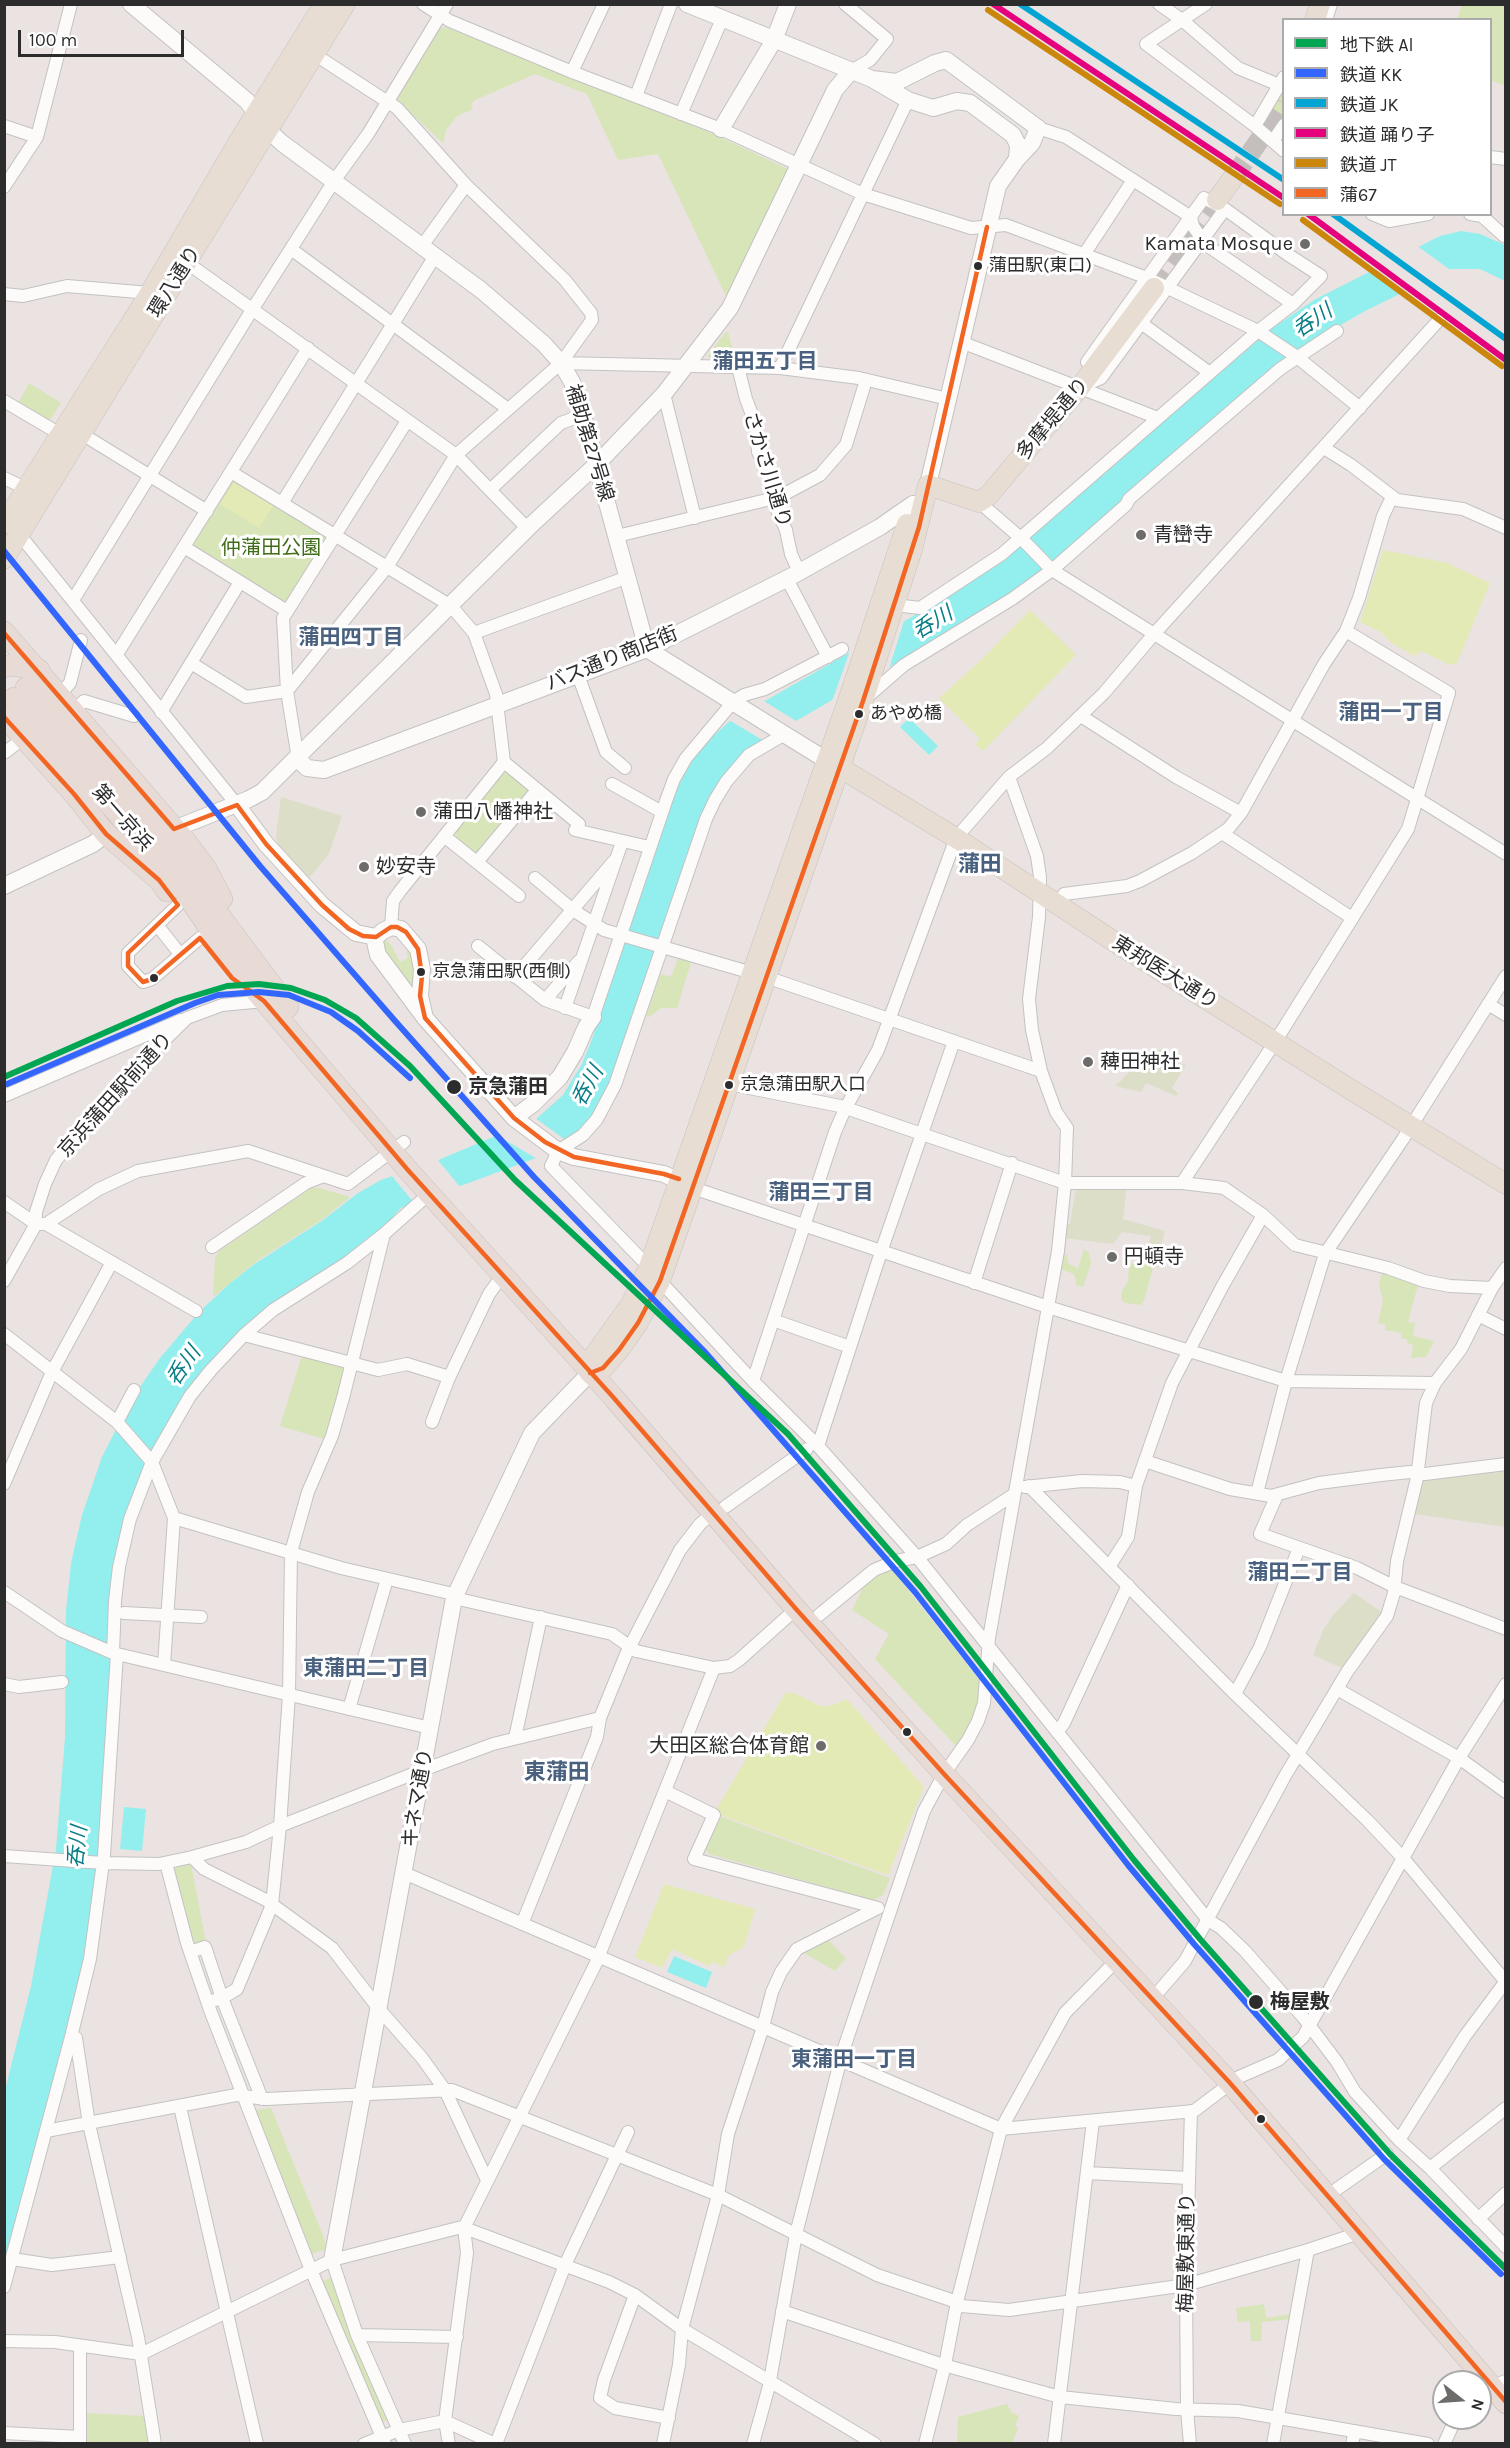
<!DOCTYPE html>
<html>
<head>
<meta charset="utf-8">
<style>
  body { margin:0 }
  #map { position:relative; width:1510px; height:2448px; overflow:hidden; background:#eae3e1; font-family:Karla,"Noto Sans JP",sans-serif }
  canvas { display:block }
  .frame { position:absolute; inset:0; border:6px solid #2c2c2c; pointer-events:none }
  .legend { position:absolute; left:1282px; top:18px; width:210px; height:198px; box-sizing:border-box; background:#fff; border:2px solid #ababab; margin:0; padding:8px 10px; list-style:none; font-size:18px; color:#2c2c2c }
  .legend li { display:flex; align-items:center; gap:12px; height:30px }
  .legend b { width:30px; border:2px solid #ababab }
  .north { position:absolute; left:1432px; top:2370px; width:60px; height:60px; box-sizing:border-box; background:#fff; border:2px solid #ababab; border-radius:50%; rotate:107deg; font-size:16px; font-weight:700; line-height:24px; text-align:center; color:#2c2c2c }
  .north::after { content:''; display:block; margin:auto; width:21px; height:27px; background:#6e6c6b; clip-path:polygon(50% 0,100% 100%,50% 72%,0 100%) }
  .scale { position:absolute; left:18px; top:30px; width:166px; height:27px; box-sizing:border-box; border:3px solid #2c2c2c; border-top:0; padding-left:8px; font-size:18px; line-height:21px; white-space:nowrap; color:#2c2c2c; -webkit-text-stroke:4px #fff; paint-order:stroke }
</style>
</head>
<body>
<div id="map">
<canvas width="1510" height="2448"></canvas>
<div class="frame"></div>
<ul class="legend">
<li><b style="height:8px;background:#00a651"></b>地下鉄 Al</li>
<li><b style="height:8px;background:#36f"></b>鉄道 KK</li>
<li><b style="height:8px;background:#04a5d2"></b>鉄道 JK</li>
<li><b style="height:8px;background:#e5007d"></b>鉄道 踊り子</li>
<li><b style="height:8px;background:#ca870b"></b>鉄道 JT</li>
<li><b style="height:8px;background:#f26522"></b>蒲67</li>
</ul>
<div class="north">N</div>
<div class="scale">100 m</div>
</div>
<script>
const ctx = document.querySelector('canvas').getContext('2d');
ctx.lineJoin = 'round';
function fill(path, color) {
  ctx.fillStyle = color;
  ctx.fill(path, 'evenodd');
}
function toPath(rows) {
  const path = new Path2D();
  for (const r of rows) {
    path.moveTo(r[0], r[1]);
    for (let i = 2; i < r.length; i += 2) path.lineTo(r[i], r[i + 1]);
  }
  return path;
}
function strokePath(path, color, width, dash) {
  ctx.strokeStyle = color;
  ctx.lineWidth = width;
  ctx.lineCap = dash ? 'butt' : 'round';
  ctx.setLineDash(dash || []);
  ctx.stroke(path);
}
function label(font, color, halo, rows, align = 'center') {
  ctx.font = font + ' Karla,"Noto Sans JP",sans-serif';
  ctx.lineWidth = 6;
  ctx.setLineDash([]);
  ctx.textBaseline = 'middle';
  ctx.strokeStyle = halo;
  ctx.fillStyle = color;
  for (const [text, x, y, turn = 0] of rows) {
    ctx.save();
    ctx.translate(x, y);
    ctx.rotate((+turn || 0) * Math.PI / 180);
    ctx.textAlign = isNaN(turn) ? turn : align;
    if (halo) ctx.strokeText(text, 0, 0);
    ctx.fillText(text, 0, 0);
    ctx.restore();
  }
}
const green = toPath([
  [1462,5,1505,5,1505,86,1491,80,1490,20,1457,19],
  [445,27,716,135,788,169,727,298,658,154,618,160,587,94,535,74,475,100,471,104,473,109,457,116,446,130,443,143,403,106,397,98,439,29],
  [1283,94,1283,118,1272,136,1259,126,1277,95],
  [728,332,735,359,707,357,725,333],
  [29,383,61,403,47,424,17,405],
  [232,480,237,480,324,533,326,542,291,599,283,601,193,546,192,542],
  [501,773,511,773,530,789,479,854,474,855,456,839,457,827],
  [385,939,391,945,400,962,408,958,406,947,409,945,417,975,415,982,407,985,382,949],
  [678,958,691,962,677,1008,661,1008,649,1017,646,1016,661,974,671,977],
  [311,1188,319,1188,350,1197,323,1219,257,1261,213,1297,215,1258,219,1251],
  [1084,1249,1089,1253,1091,1263,1083,1287,1077,1286,1074,1274,1061,1269,1061,1261,1066,1253,1068,1263,1078,1269],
  [1142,1258,1154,1263,1145,1298,1141,1305,1125,1303,1121,1300,1122,1291,1128,1281,1129,1267,1132,1263,1139,1265],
  [1382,1272,1419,1281,1408,1322,1415,1323,1413,1336,1434,1341,1426,1357,1411,1358,1413,1345,1407,1343,1408,1340,1401,1338,1402,1333,1385,1330,1386,1325,1378,1323,1383,1301,1379,1284],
  [302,1355,344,1367,346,1374,324,1439,280,1426],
  [890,1567,984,1686,970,1724,958,1745,955,1745,875,1659,889,1634,852,1610,864,1585],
  [721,1817,890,1878,883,1895,873,1900,709,1854,705,1849],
  [191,1864,206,1943,195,1947,183,1916,172,1869],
  [824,1936,846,1958,835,1971,797,1949],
  [271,2108,322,2233,327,2249,312,2254,254,2110],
  [334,2276,390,2419,382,2422,320,2283],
  [1264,2304,1266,2318,1293,2314,1292,2319,1262,2322,1261,2341,1251,2341,1250,2321,1238,2322,1236,2308],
  [1007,2404,1012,2413,1019,2416,1015,2426,1018,2428,1012,2443,957,2443,958,2417],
  [87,2413,145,2416,151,2443,85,2444]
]);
const cemetery = toPath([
  [281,797,342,816,329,854,308,879,278,846,276,836],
  [1166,1047,1169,1061,1186,1065,1172,1088,1178,1093,1176,1096,1146,1083,1141,1092,1115,1086,1147,1055],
  [1127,1185,1123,1219,1165,1231,1161,1245,1166,1247,1158,1268,1143,1262,1151,1236,1122,1232,1113,1244,1064,1238,1068,1224,1070,1224,1076,1187],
  [1505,1470,1505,1527,1414,1514,1424,1477],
  [1354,1593,1383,1613,1344,1669,1313,1655,1323,1630,1334,1614]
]);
const pitch = toPath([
  [234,482,273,506,259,528,220,504],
  [1383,550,1447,563,1490,583,1457,663,1450,665,1421,651,1414,656,1390,642,1381,632,1360,622],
  [1030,610,1076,655,983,751,975,744,980,739,939,698,981,660],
  [786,1692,794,1693,820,1706,830,1706,847,1699,924,1787,888,1875,714,1813],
  [664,1884,755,1909,744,1947,729,1955,724,1967,712,1962,709,1966,672,1949,662,1968,635,1957]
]);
const water = toPath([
  [1461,231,1480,234,1505,245,1505,281,1480,269,1451,269,1365,311,1299,349,1056,559,1022,584,962,625,751,747,726,773,701,817,608,1089,588,1121,575,1133,536,1158,401,1208,373,1238,232,1343,144,1472,110,1634,111,1682,106,1797,93,1906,80,1975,5,2265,5,2090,31,1986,56,1849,65,1737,66,1611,71,1563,82,1515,102,1457,131,1400,160,1358,199,1312,228,1285,253,1265,323,1220,358,1193,381,1180,436,1161,536,1119,563,1095,582,1064,592,1039,676,790,692,761,712,737,730,721,936,603,1006,557,1270,330,1314,300,1440,236],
  [909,718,938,746,929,755,900,727],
  [124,1807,146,1809,142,1851,120,1849],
  [674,1956,712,1972,706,1988,667,1972]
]);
const pier = toPath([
  [1416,245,1453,272,1406,294,1366,269],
  [905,618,889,669,832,701,851,648],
  [762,700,798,722,764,741,729,720],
  [534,1117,568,1142,539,1160,498,1136,514,1125],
  [437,1159,461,1188,415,1204,391,1175]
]);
const primaryTunnel = toPath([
  [1233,178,1279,112,1284,103],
  [1154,288,1217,200]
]);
const minor = toPath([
  [423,4,450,21,572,72,721,129,863,194,971,228,1006,225,1147,278,1258,331,1297,357,1360,408],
  [845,4,887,39,870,60,851,71],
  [1159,4,1182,20,1238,68,1284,87],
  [1206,4,1146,44,1255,126],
  [1326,20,1331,4],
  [572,72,604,4],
  [1284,77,1255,126,1284,151],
  [636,96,671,4],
  [681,114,722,19],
  [4,126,37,137],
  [1038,128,1066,137,1191,217,1193,226,1205,244,1293,304],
  [1273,141,1284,125],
  [1490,157,1506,159],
  [4,187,37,137,71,4],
  [1372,214,1389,221,1428,214],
  [1470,214,1482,216,1504,236],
  [422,246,466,185],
  [291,249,508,409],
  [1085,253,1133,180],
  [186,262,456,455,523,524,529,527],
  [4,294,23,296,67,286,150,293],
  [1141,323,1210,373],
  [961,342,1158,418],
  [561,363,780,368,859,378,948,399],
  [738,367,746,399,756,425,758,452,770,473,776,508,786,530,791,554,799,572],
  [780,368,908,100],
  [1083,386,1101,378,1225,209],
  [664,394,695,518],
  [4,401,60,434],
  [82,434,207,511],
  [1324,448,1351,465,1397,500,1463,509,1506,528],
  [231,472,451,606,474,633,496,694,504,762,579,824],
  [4,478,27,489],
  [490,490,561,423,583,415],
  [979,502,1023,540,1052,570,1506,854],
  [282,503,435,256],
  [19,534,237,805],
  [617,536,779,497,820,475,846,445,866,380],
  [184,547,287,611],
  [787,579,828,657],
  [73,600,252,310,334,181,368,134,447,4],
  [895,605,920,608,1002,554,1258,331,1293,304,1321,276,1287,254,1225,209,1204,198,1087,362],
  [474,633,628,577],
  [117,654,308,348],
  [191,663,246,697,287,691,387,567,456,455,561,363,592,320,591,313,565,280,466,185,397,108,314,54],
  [578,675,606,752,625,768],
  [60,694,70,683,81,640],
  [866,698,904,665,1012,599,1052,570,1126,505,1129,499,1280,369,1337,331],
  [73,711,84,701,134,716],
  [161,712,240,582],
  [1081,716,1176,777,1241,813],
  [4,753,24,738],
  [298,759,287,691,283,618,407,421],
  [612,784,662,812],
  [575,830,649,847],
  [1222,833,1352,918],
  [444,836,519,896],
  [477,862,537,790],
  [535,878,573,910,604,930,766,977,1041,1071],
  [178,905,128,953,128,966,143,982,152,979,200,938],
  [1058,905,1064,894,1127,886,1140,881,1192,853,1228,829,1241,813,1324,664,1346,631,1359,598,1383,516,1392,497],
  [157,925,180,954],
  [391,927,393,901,400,891,504,762],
  [478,946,545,1000,593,1017,666,801,674,779,686,758,733,702,744,695,765,689,842,649],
  [515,977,614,861],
  [545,1000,579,961],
  [1488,1004,1506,1015],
  [565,1008,622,842],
  [729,1084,840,1106,1065,1183,1182,1183,1224,1188,1263,1215,1295,1245,1388,1268,1424,1281,1450,1286,1492,1288],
  [4,1096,181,1020],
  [1182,1183,1275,1042,1408,829,1449,693,1346,631],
  [693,1188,1048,1307,1286,1381,1435,1383],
  [4,1202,36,1224,46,1224,196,1311],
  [46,1224,99,1189,138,1171,248,1151,348,1184,404,1142],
  [212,1247,306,1183,321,1177],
  [649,1267,551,1166,558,1151,583,1135,597,1119,615,1085,706,819,715,800,726,782,749,755,785,734],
  [4,1281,36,1224,36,1212,45,1184,56,1160,123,1081,187,1018,222,1005,264,1001],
  [660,1281,753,1381,818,1446,917,1557,1208,1920,1221,1928,1245,1951,1303,2017,1337,2062,1355,2092,1399,2140,1430,2168,1506,2247],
  [974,1283,1012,1163],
  [1478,1315,1506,1329],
  [773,1320,850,1347],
  [4,1334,117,1422,152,1462,174,1518,164,1665],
  [244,1335,378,1370,407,1364,449,1377],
  [753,1381,835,1132,845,1109,878,1050,956,838,1009,777,1047,748,1104,693,1154,634,1439,320],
  [117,1422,134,1390],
  [432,1422,448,1380,489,1294,502,1276],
  [818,1446,881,1252,954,1041],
  [1145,1461,1230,1489,1271,1496,1319,1483,1381,1475,1410,1472,1425,1474,1506,1464],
  [4,1484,52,1372,112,1262],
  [1029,1486,1235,1694,1367,1820,1403,1858,1506,1982],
  [1025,1487,1082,1481,1120,1482,1136,1486],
  [1257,1493,1286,1381,1325,1254,1403,1139,1506,976],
  [1277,1495,1260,1534,1357,1568,1395,1587,1506,1629],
  [725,1507,807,1449],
  [174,1518,341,1568,449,1593,454,1598,612,1634,636,1651,714,1668,730,1666,739,1660,796,1609],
  [1109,1567,1128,1537,1136,1486,1172,1383,1222,1287,1263,1215],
  [4,1592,62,1631,113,1653,430,1728],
  [124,1613,201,1617],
  [819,1615,874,1570,896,1561,917,1557,946,1544,967,1525,1013,1495],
  [113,1653,115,1601,119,1567,130,1519,152,1462,190,1396,211,1370,244,1335,273,1310,347,1263,384,1234,429,1194],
  [4,1684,19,1687,62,1682],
  [1337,1689,1459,1758,1506,1792],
  [1235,1694,1260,1647,1299,1548],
  [349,1709,387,1579],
  [1057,1732,1064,1723,1128,1585],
  [515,1738,541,1617],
  [665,1791,714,1815,694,1859,878,1908],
  [4,1856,103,1863,159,1864,192,1857,246,1842,280,1826,423,1770,493,1744,600,1718],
  [192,1857,204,1869,266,1900,332,1948,379,2009,422,2058,445,2090,487,2180],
  [166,1863,187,1943,210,2010,311,2270,385,2444],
  [404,1873,1001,2129,1194,2111,1239,2077,1278,2060,1303,2037,1459,1758,1506,1684],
  [522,1924,597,1737,600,1718,627,1652,680,1550,700,1524,713,1513],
  [190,1952,205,1947,222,1998,262,2099],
  [1160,1990,1185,1961,1285,1776,1347,1672,1387,1616,1394,1593,1397,1561,1417,1478,1426,1403,1435,1383,1461,1349,1492,1288,1506,1268],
  [208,2002,222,1998,237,1989,272,1905,280,1826,289,1695,291,1552,308,1492,332,1436,343,1398,384,1234],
  [71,2037,76,2038,89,2124,138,2337,155,2444],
  [180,2107,257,2444],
  [46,2131,236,2095,266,2099,452,2090,718,2195,877,2275,957,2302,961,2306,1009,2310,1186,2285,1308,2250,1350,2236,1359,2231],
  [1399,2140,1465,2036,1506,1981],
  [1430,2168,1506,2108],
  [1087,2173,1189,2178],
  [1337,2189,1387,2154],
  [1478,2219,1506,2193],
  [12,2259,52,2265,120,2257],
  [332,2260,357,2335,405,2444],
  [4,2287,71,2037,90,1959,104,1855,117,1654],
  [635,2295,604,2380,600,2398,615,2408,669,2418],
  [782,2311,940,2364,1060,2397,1176,2409,1238,2411,1428,2444],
  [357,2335,457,2337],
  [4,2341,55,2342,141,2354,332,2260,462,2227,609,2282,635,2295,682,2329,875,2444],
  [1480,2390,1506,2381],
  [4,2433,80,2437],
  [80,2444,80,2347],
  [364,2444,399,2430,445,2421,449,2444],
  [495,2444,445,2421,467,2253,464,2228,596,1963,714,1668],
  [496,2444,565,2265,628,2132],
  [663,2444,679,2365,682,2329,718,2195,728,2134,763,2027,772,1992,781,1972,797,1949,876,1909],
  [753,2444,769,2386,796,2234,842,2054,924,1811,944,1774,968,1740,978,1721,984,1703,989,1638,1058,1251,1065,1183,1067,1128,1056,1112,1041,1071,1032,1030,1029,999,1039,917,1040,877,1037,856,1009,777],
  [925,2444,945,2365,957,2302,1001,2129,1065,2013,1116,1961],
  [1054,2444,1093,2121],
  [1190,2444,1187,2410,1186,2285,1191,2111],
  [1273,2444,1308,2250],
  [1352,2444,1355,2431],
  [1444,2444,1456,2418]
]);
const tertiary = toPath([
  [131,4,247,101,268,130,282,143,481,290,544,344,561,363,572,382,583,415,647,649,826,760],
  [687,4,872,79,908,100,933,108,957,101,970,103,1013,135,1018,145,1017,159],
  [872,79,897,82,935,63,946,60,1038,128,1032,143,1017,159,998,186,928,485],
  [721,129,774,40,788,4],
  [298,759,307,768,324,770,647,649,794,575,880,527,913,504],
  [237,805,266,844,322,905,356,933,376,937],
  [174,829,249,799,262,792,529,527,598,463,664,394,730,308,835,90,851,71],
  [4,886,93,844,106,834],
  [425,1018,420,996,422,969,418,949,401,929,391,927,383,931,376,937,375,942,378,955,425,1018,514,1118,558,1151,574,1157,664,1174,689,1186],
  [514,1118,534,1103,560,1077,575,1052,586,1027,593,1017],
  [332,2260,454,1598,532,1433,590,1373]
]);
const primary = toPath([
  [1315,20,1320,4],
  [1217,200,1233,178],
  [928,485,979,502,988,496,1080,387,1154,288],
  [4,524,150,293,239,141,324,4],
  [4,559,345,4],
  [829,761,956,838,1118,944,1358,1094,1506,1184],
  [590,1373,603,1368,619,1350,638,1323,660,1281,863,701,912,550,928,485],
  [590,1373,593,1357,631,1304,649,1267,852,689,907,524]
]);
const trunk = toPath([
  [4,632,187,843,205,867,222,899],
  [4,667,11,665,39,670],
  [26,688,176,857,288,1007],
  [14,698,138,836,183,889,237,969,407,1169,613,1397,796,1609,944,1774,1230,2083,1506,2403],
  [4,716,74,794,106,834,159,880,167,891]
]);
const bus1 = toPath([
  [4,633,174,829,237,805,266,844,322,905,349,929,363,936,376,937,391,927,397,927,406,932,418,949,422,976,420,996,425,1018,514,1118,545,1142,574,1157,664,1174,679,1179],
  [4,717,74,794,106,834,159,880,178,905,128,953,128,966,143,982,152,979,200,938,232,978,264,1001,407,1169,613,1397,796,1609,944,1774,1230,2083,1506,2402],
  [590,1373,603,1368,619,1350,638,1323,660,1281,863,701,919,527,987,227]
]);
const rail1 = toPath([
  [4,551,260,866,396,1022,534,1177,704,1351,915,1592,1128,1865,1194,1944,1384,2159,1501,2274],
  [7,1084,195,1003,218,995,259,992,289,995,331,1012,358,1031,410,1078]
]);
const rail2 = toPath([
  [1020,4,1284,180],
  [1333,214,1506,339]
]);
const rail3 = toPath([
  [993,4,1284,198],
  [1308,214,1506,360]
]);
const rail4 = toPath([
  [988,10,1280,204],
  [1303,220,1502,366]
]);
const metro1 = toPath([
  [4,1077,177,1001,227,986,259,984,291,988,325,1000,356,1018,410,1066,515,1180,788,1434,921,1587,1134,1860,1200,1939,1390,2154,1506,2269]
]);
const markers = [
  [1305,244,6,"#6e6c6b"],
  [978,266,5,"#2c2c2c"],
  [1141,535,6,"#6e6c6b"],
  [859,714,5,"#2c2c2c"],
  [421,812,6,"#6e6c6b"],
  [364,867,6,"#6e6c6b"],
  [421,972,5,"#2c2c2c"],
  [154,978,5,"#2c2c2c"],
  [1088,1062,6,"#6e6c6b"],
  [729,1085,5,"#2c2c2c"],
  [454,1087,8,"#2c2c2c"],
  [1112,1257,6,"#6e6c6b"],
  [907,1732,5,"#2c2c2c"],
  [821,1746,6,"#6e6c6b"],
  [1256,2002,8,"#2c2c2c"],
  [1261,2119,5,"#2c2c2c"]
];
const busNames = [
  ["蒲田駅(東口)",989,266],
  ["あやめ橋",870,714],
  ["京急蒲田駅(西側)",432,972],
  ["京急蒲田駅入口",740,1085]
];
const poiNames = [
  ["Kamata Mosque",1293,244,"right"],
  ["青巒寺",1153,535],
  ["蒲田八幡神社",433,812],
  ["妙安寺",376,867],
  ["薭田神社",1100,1062],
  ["円頓寺",1124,1257],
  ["大田区総合体育館",809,1746,"right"]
];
const streetNames = [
  ["環八通り",175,282,-58],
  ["多摩堤通り",1053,419,-50],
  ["補助第27号線",589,443,73],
  ["さかさ川通り",767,470,73],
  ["バス通り商店街",612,659,-22],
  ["第一京浜",122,818,49],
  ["東邦医大通り",1165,973,32],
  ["京浜蒲田駅前通り",116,1095,-48],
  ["キネマ通り",418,1798,-80],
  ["梅屋敷東通り",1187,2253,-89]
];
const parkNames = [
  ["仲蒲田公園",271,548]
];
const stopNames = [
  ["京急蒲田",468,1087],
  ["梅屋敷",1270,2002]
];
const waterNames = [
  ["呑川",1313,321,-34],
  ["呑川",933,623,-31],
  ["呑川",588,1086,-61],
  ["呑川",184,1366,-55],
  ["呑川",78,1847,-84]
];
const neighbourhoodNames = [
  ["蒲田五丁目",765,362],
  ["蒲田四丁目",351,638],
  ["蒲田一丁目",1391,713],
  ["蒲田三丁目",821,1193],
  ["蒲田二丁目",1300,1573],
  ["東蒲田二丁目",366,1669],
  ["東蒲田一丁目",854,2060]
];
const quarterNames = [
  ["蒲田",980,865],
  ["東蒲田",557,1773]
];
fill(green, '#d7e5b8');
fill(cemetery, '#dcdec8');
fill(pitch, '#e4eab6');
fill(water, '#92efee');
fill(pier, '#eae3e1');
strokePath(primaryTunnel, '#c4bebd', 20, [20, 10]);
strokePath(minor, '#c3c2c3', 14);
strokePath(tertiary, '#c3c2c3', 18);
strokePath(primary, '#c6c2c2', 21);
strokePath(trunk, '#c6c2c2', 22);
strokePath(minor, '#fcfbfa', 12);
strokePath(tertiary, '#fcfbfa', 16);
strokePath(primary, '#e8ddd3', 20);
strokePath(trunk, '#e8dad4', 21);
strokePath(bus1, '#f26522', 4.5);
strokePath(rail1, '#36f', 6);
strokePath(rail2, '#04a5d2', 6);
strokePath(rail3, '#e5007d', 6);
strokePath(rail4, '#ca870b', 6);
strokePath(metro1, '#00a651', 6);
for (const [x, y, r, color] of markers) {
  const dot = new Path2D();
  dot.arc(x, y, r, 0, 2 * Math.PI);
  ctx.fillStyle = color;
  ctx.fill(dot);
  strokePath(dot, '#fff', 2);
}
label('18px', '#2c2c2c', '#fff', busNames, 'left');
label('20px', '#2c2c2c', '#fff', poiNames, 'left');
label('20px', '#2c2c2c', '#fff', streetNames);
label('20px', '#406d17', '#fff', parkNames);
label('bold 20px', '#2c2c2c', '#fff', stopNames, 'left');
label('italic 21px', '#097e87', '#fff', waterNames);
label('bold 21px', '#49617f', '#fff', neighbourhoodNames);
label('bold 22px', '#49617f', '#fff', quarterNames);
</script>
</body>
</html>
